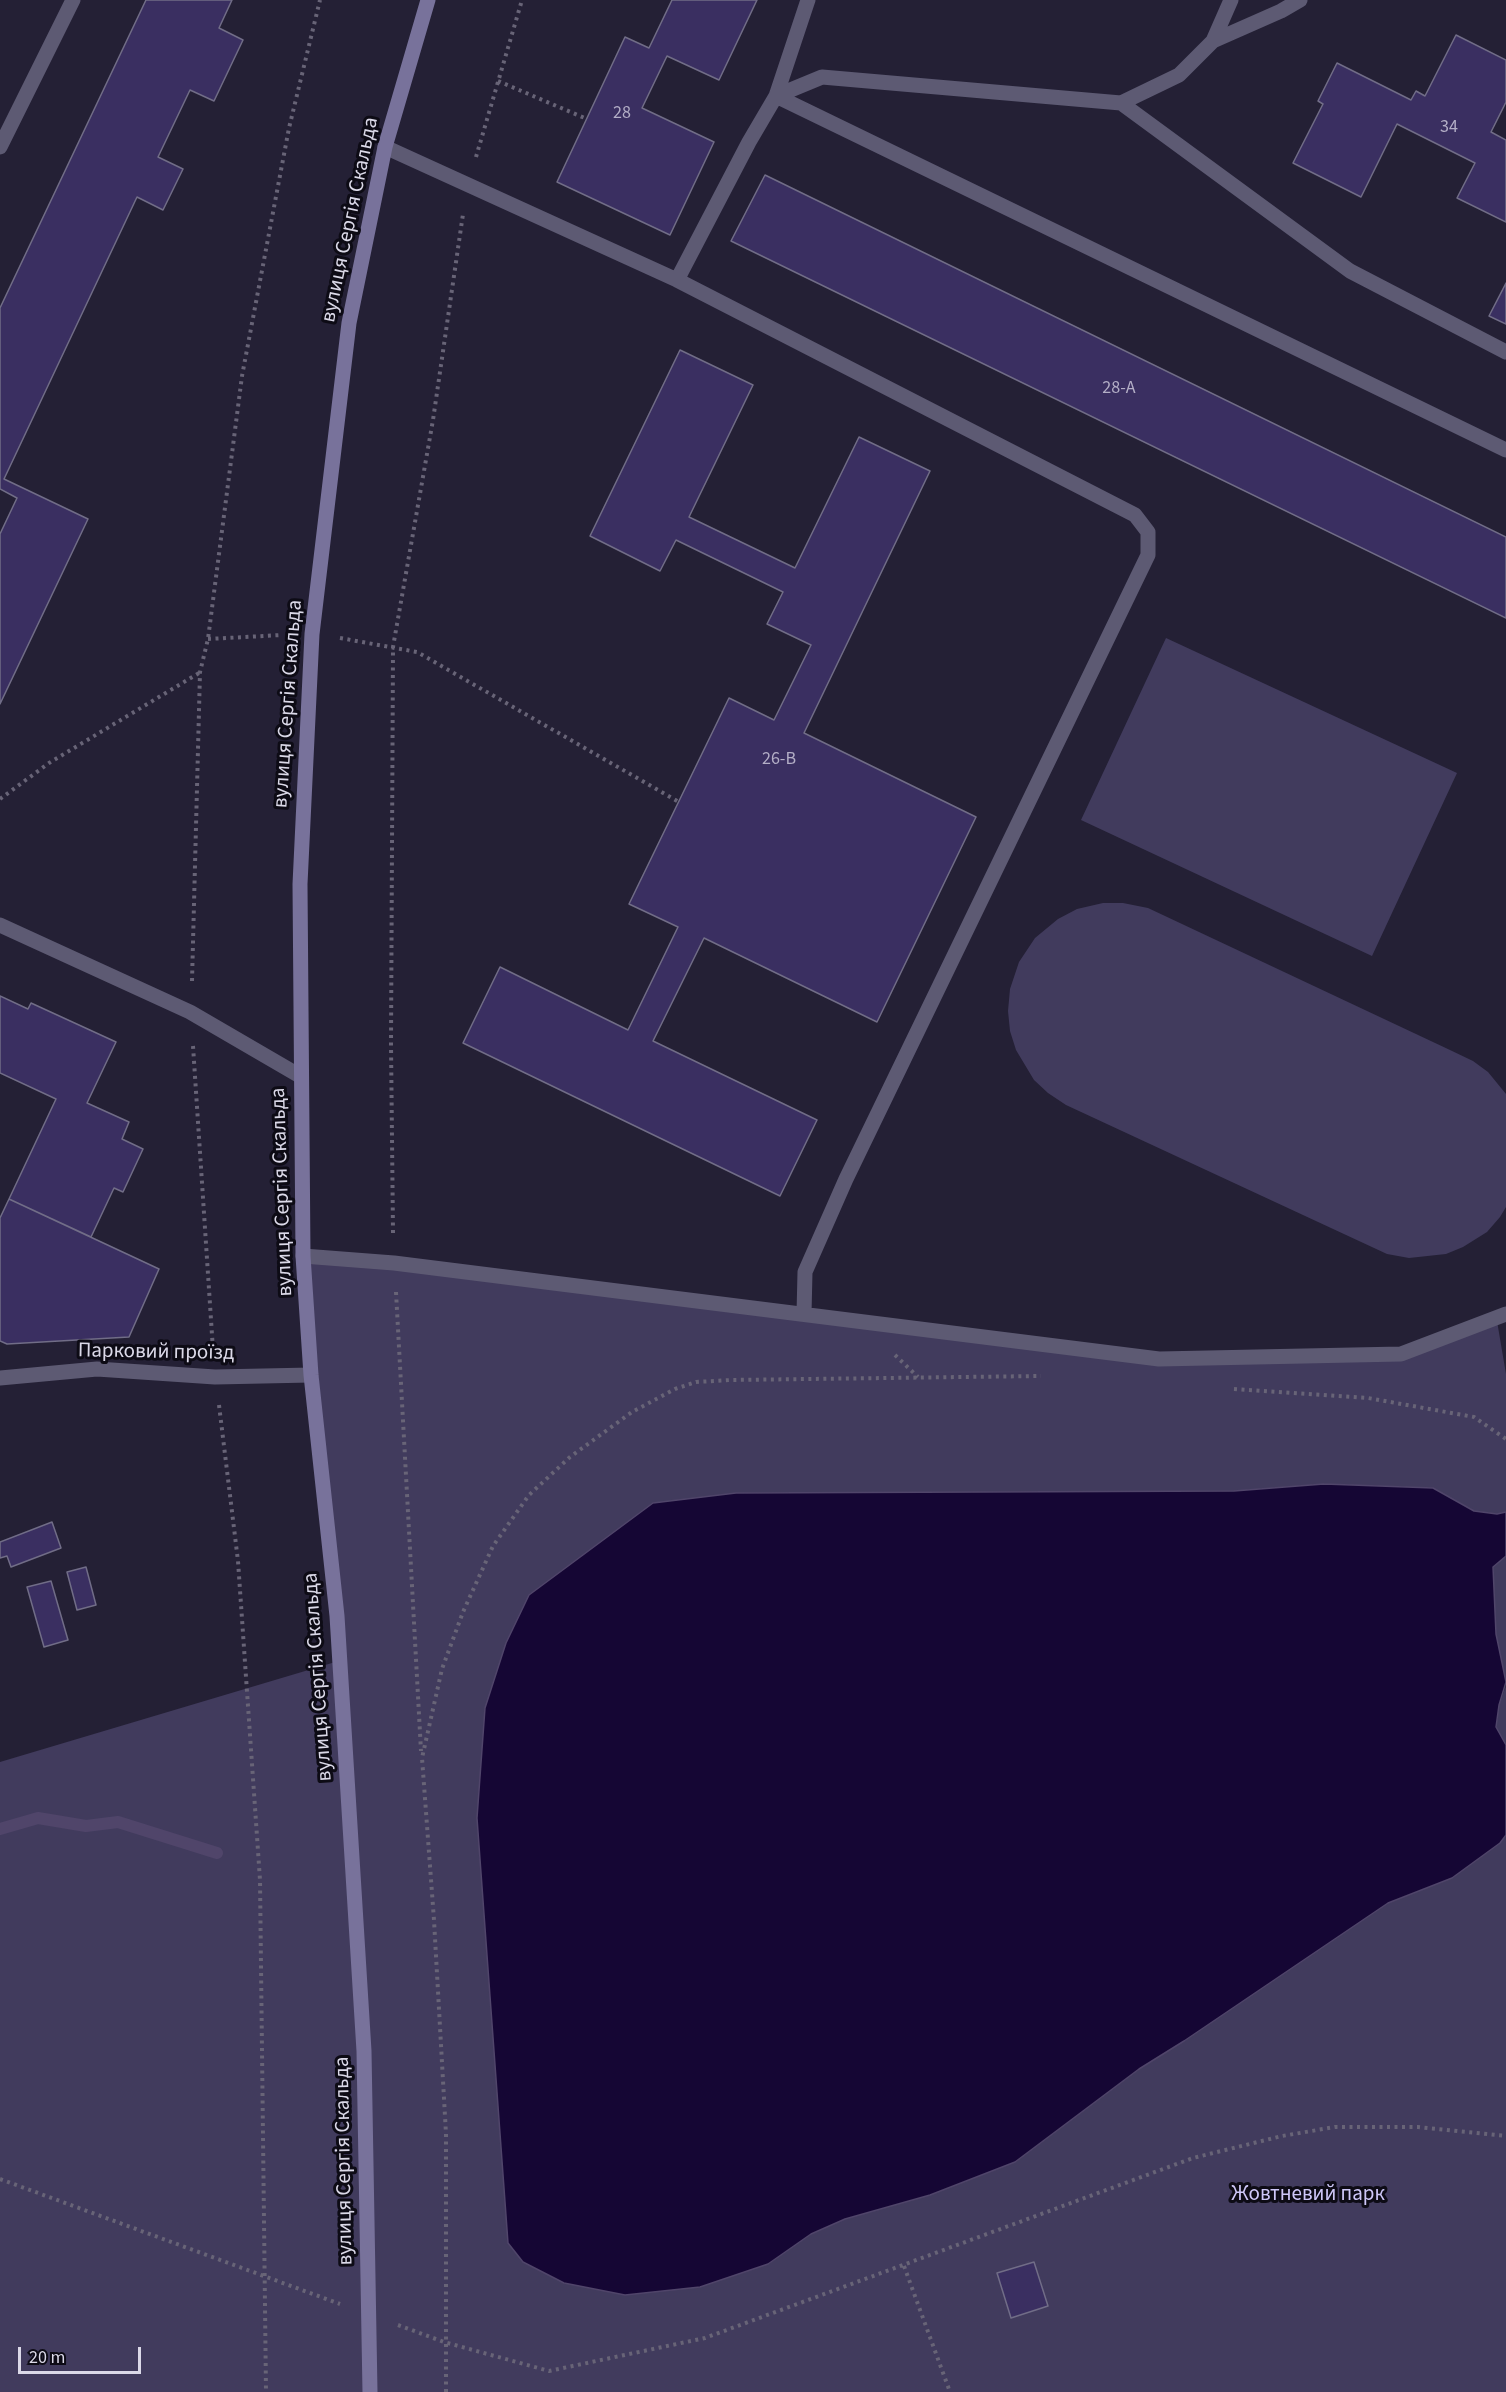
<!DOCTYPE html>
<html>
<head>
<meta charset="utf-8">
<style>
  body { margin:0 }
  #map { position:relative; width:1506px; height:2392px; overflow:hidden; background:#242035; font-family:"Source Sans 3",sans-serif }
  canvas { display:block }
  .scale { position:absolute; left:18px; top:2347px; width:123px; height:27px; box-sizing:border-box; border:3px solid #dbd9e8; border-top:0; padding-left:8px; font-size:18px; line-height:21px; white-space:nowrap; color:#dbd9e8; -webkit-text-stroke:4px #0d0b15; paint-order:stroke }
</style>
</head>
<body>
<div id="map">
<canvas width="1506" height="2392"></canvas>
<div class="scale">20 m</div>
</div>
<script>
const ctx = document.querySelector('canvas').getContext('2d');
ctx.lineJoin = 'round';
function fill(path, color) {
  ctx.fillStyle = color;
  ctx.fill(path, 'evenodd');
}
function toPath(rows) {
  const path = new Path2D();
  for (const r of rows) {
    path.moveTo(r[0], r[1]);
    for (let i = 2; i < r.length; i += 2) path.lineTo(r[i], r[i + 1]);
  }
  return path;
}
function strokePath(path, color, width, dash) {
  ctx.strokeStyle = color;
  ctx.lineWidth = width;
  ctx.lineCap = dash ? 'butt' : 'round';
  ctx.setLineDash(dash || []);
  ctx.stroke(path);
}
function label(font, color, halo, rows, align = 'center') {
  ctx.font = font + ' "Source Sans 3",sans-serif';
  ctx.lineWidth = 6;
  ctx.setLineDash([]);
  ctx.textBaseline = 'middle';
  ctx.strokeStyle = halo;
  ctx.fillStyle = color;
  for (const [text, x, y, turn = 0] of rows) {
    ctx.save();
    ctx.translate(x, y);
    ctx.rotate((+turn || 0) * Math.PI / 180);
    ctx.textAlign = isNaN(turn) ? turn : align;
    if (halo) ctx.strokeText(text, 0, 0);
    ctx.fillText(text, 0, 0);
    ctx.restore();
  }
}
const green = toPath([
  [1166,638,1457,773,1372,956,1081,820],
  [1103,903,1123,903,1148,908,1450,1050,1473,1061,1488,1072,1506,1094,1506,1207,1500,1217,1487,1232,1463,1247,1446,1254,1409,1258,1387,1254,1066,1105,1048,1093,1034,1080,1016,1050,1010,1031,1008,1011,1010,989,1019,962,1035,938,1058,919,1077,909],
  [308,1257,1158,1362,1402,1358,1497,1321,1506,1374,1506,1512,1497,1514,1474,1511,1433,1488,1324,1484,1234,1491,736,1493,768,2264,811,2234,845,2219,930,2195,1015,2162,1139,2069,1184,2041,1388,1903,1452,1878,1500,1843,1506,1835,1506,2392,0,2392,0,1762,342,1660],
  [1506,1556,1506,1682,1495,1634,1493,1567],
  [1506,1686,1506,1745,1496,1728,1499,1705]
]);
const water = toPath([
  [1324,1484,1433,1488,1474,1511,1497,1514,1506,1512,1506,1556,1493,1567,1496,1634,1506,1682,1499,1705,1496,1727,1506,1745,1506,1835,1500,1843,1452,1878,1388,1903,1184,2041,1139,2069,1015,2162,930,2195,845,2219,811,2234,768,2264,700,2287,625,2295,564,2283,523,2262,508,2243,477,1818,485,1708,506,1643,529,1595,653,1503,736,1493,1234,1491,1324,1484]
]);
const stream = toPath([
  [0,1829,38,1818,86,1826,118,1822,217,1853]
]);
const building = toPath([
  [146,0,232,0,219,28,243,40,214,101,190,90,158,157,183,169,163,210,137,197,4,479,88,519,0,704,0,534,17,498,0,489,0,308,146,0],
  [672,0,757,0,719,80,667,56,642,108,714,142,670,235,557,182,625,37,649,48,672,0],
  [1456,35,1506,60,1506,102,1491,132,1506,140,1506,222,1457,198,1475,163,1397,124,1361,197,1293,163,1323,104,1318,101,1337,63,1411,100,1416,91,1425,96,1456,35],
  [765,175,1506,537,1506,618,731,241,765,175],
  [1506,283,1506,324,1489,316,1506,283],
  [680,350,753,385,689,517,795,568,859,437,930,471,804,733,976,817,877,1022,704,938,653,1041,817,1120,780,1196,463,1043,500,967,628,1030,678,927,629,904,729,698,774,720,811,645,767,624,783,592,676,540,660,571,590,536,680,350],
  [0,996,28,1009,31,1003,116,1042,87,1103,129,1122,122,1139,143,1149,123,1192,114,1188,91,1237,9,1199,56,1099,0,1073,0,996],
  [9,1199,159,1269,129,1337,7,1344,0,1341,0,1218,9,1199],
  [52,1522,61,1548,11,1567,7,1556,0,1558,0,1542,52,1522],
  [86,1567,96,1605,77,1610,67,1572,86,1567],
  [51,1581,68,1640,44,1647,27,1587,51,1581],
  [1034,2262,1048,2306,1011,2318,997,2273,1034,2262]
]);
const path = toPath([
  [498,81,587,119],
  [476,157,522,0],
  [340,638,417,652,679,802],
  [208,639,282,635],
  [0,799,49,763,199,673],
  [192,981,200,672,208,639,242,376,289,128,320,0],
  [193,1046,213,1350],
  [393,1233,391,1044,393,647,433,420,463,214],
  [396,1292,421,1751],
  [895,1355,918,1377],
  [1234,1389,1368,1398,1474,1417,1506,1439],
  [219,1405,238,1561,260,1880,266,2392],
  [0,2179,340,2304],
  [904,2266,950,2392],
  [398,2325,444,2342,549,2371,705,2338,1193,2158,1282,2136,1335,2127,1418,2127,1506,2136],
  [446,2392,446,2134,434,1920,422,1758,442,1669,463,1612,493,1546,529,1495,570,1457,632,1412,675,1389,696,1382,731,1380,1041,1376]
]);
const lane = toPath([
  [808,0,776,96,1506,450],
  [1213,41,1281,11,1300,0],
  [1121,103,1350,271,1506,352],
  [385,147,677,280,749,142,776,96,822,77,1121,103,1179,75,1213,41,1231,0],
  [677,280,1135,515,1148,532,1148,555,846,1179,805,1272,804,1314],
  [0,925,190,1012,300,1076],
  [303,1256,394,1263,1159,1359,1401,1354,1506,1314]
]);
const street = toPath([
  [0,147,73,0],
  [0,1378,97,1369,215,1377,311,1375]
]);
const secondary = toPath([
  [370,2392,364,2051,337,1616,311,1375,303,1256,300,884,312,634,349,323,385,147,428,0]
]);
const numberNames = [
  ["28",622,114],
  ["34",1449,128],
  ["28-А",1119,389],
  ["26-В",779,760]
];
const streetNames = [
  ["вулиця Сергія Скальда",351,220,-78],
  ["вулиця Сергія Скальда",289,704,-86],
  ["вулиця Сергія Скальда",283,1192,-92],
  ["Парковий проїзд",156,1353,1],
  ["вулиця Сергія Скальда",319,1677,-94],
  ["вулиця Сергія Скальда",345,2161,-91]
];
const parkNames = [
  ["Жовтневий парк",1308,2195]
];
fill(green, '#413b5d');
fill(water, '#150634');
strokePath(water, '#50456a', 1.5);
strokePath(stream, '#50456a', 12);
fill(building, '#3a2f61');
strokePath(building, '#716d87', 1.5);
strokePath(path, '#686477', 4, [3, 4.5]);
strokePath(lane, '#5d5a73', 15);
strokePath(street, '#5d5a73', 15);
strokePath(secondary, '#78729b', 15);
label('18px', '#b3aec6', null, numberNames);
label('21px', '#dbd9e8', '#0d0b15', streetNames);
label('21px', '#cec7f8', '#0d0b15', parkNames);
</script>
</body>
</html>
